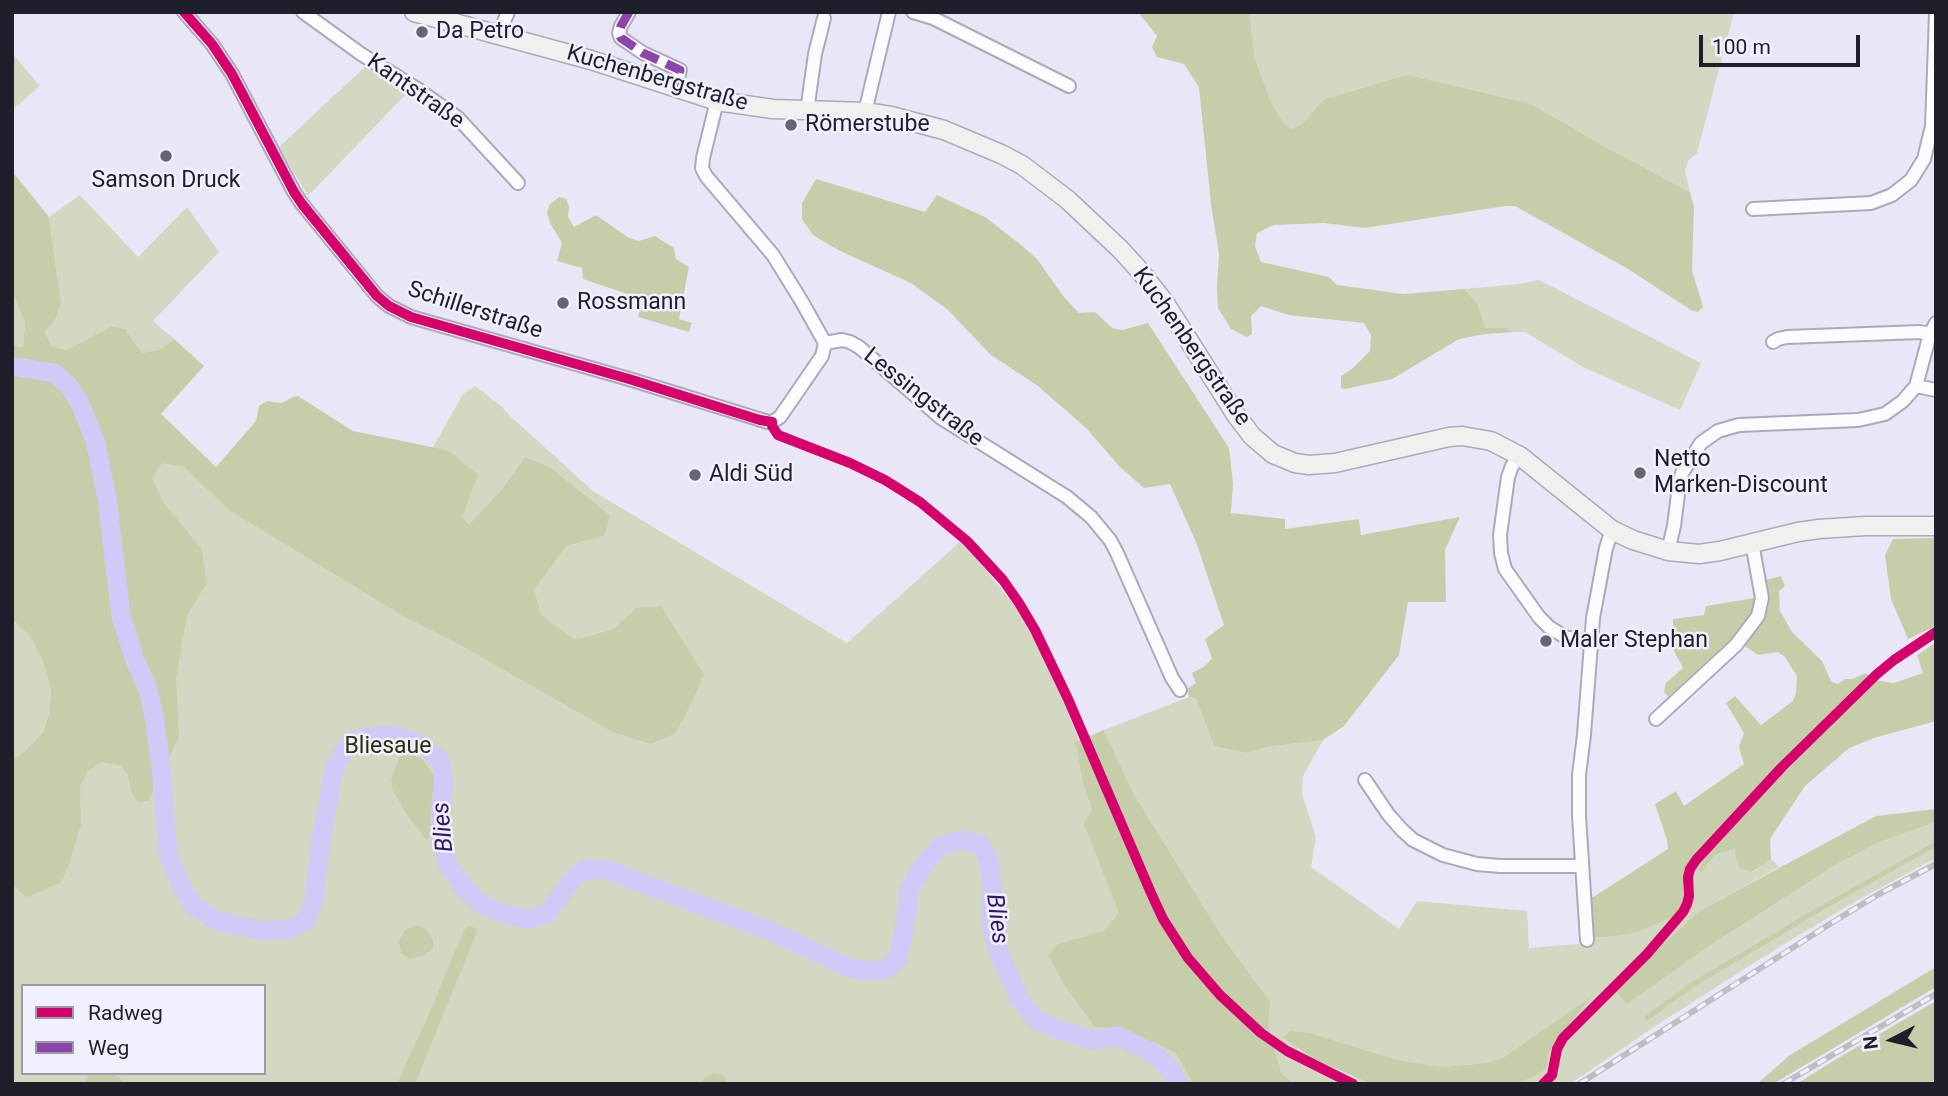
<!DOCTYPE html>
<html>
<head>
<meta charset="utf-8">
<style>
  body { margin:0 }
  #map { position:relative; width:1948px; height:1096px; overflow:hidden; background:#e9e7f7; font-family:Roboto,sans-serif }
  canvas { display:block }
  .frame { position:absolute; inset:0; border:14px solid #1f1e2b; pointer-events:none }
  .legend { position:absolute; left:21px; top:984px; width:245px; height:91px; box-sizing:border-box; background:#f1f0fe; border:2px solid #9d9caa; margin:0; padding:9px 12px; list-style:none; font-size:21px; color:#1f1e2b }
  .legend li { display:flex; align-items:center; gap:14px; height:35px }
  .legend b { width:35px; border:2px solid #9d9caa }
  .north { position:absolute; left:1857px; top:1005px; width:70px; height:70px; -webkit-text-stroke:5px #f1f0fe; paint-order:stroke; rotate:263deg; font-size:19px; font-weight:700; line-height:28px; text-align:center; color:#1f1e2b }
  .north::after { content:''; display:block; margin:auto; width:24px; height:32px; background:#1f1e2b; clip-path:polygon(50% 0,100% 100%,50% 72%,0 100%) }
  .scale { position:absolute; left:1699px; top:35px; width:161px; height:32px; box-sizing:border-box; border:4px solid #1f1e2b; border-top:0; padding-left:9px; font-size:21px; line-height:24px; white-space:nowrap; color:#1f1e2b; -webkit-text-stroke:5px #f1f0fe; paint-order:stroke }
</style>
</head>
<body>
<div id="map">
<canvas width="1948" height="1096"></canvas>
<div class="frame"></div>
<ul class="legend">
<li><b style="height:9px;background:#d6006c"></b>Radweg</li>
<li><b style="height:9px;background:#8e44ad"></b>Weg</li>
</ul>
<div class="north">N</div>
<div class="scale">100 m</div>
</div>
<script>
const ctx = document.querySelector('canvas').getContext('2d');
ctx.lineJoin = 'round';
function fill(path, color) {
  ctx.fillStyle = color;
  ctx.fill(path, 'evenodd');
}
function toPath(rows) {
  const path = new Path2D();
  for (const r of rows) {
    path.moveTo(r[0], r[1]);
    for (let i = 2; i < r.length; i += 2) path.lineTo(r[i], r[i + 1]);
  }
  return path;
}
function strokePath(path, color, width, dash) {
  ctx.strokeStyle = color;
  ctx.lineWidth = width;
  ctx.lineCap = dash ? 'butt' : 'round';
  ctx.setLineDash(dash || []);
  ctx.stroke(path);
}
function label(font, color, halo, rows, align = 'center') {
  ctx.font = font + ' Roboto,sans-serif';
  ctx.lineWidth = 5;
  ctx.setLineDash([]);
  ctx.textBaseline = 'middle';
  ctx.strokeStyle = halo;
  ctx.fillStyle = color;
  for (const [text, x, y, turn = 0] of rows) {
    ctx.save();
    ctx.translate(x, y);
    ctx.rotate((+turn || 0) * Math.PI / 180);
    ctx.textAlign = isNaN(turn) ? turn : align;
    if (halo) ctx.strokeText(text, 0, 0);
    ctx.fillText(text, 0, 0);
    ctx.restore();
  }
}
const green = toPath([
  [1249,12,1734,12,1697,153,1688,161,1685,170,1690,192,1602,145,1531,104,1323,100,1303,123,1292,129,1285,126,1272,106,1255,59],
  [12,53,40,86,12,110],
  [368,64,410,90,308,196,279,147],
  [80,195,138,257,187,207,219,252,153,321,174,339,159,351,142,353,125,329,113,326,67,350,51,346,45,332,56,318,61,304,49,217],
  [1539,280,1701,363,1680,410,1583,367,1525,332,1514,332,1505,328,1485,328,1478,304,1464,289,1519,284],
  [12,291,25,323,24,332,223,475,448,450,433,447,463,394,475,386,501,406,509,415,593,491,847,643,962,540,1015,606,1048,664,1079,740,1073,743,1077,749,1079,761,1132,791,1104,730,1189,697,1196,698,1214,746,1247,753,1266,747,1323,740,1303,776,1302,794,1316,837,1311,867,1399,929,1417,901,1527,911,1529,948,1589,943,1590,938,1618,936,1684,893,1684,877,1688,864,1708,839,1781,762,1870,677,1874,680,1716,844,1701,872,1715,855,1735,849,1753,872,1771,859,1779,867,1699,911,1628,1003,1711,945,1834,866,1877,843,1936,822,1936,841,1816,908,1693,981,1647,1021,1693,988,1820,912,1936,847,1936,858,1856,901,1776,949,1660,1023,1570,1084,1512,1084,1532,1078,1546,1069,1548,1056,1557,1041,1588,1000,1504,1057,1487,1063,1442,1067,1398,1060,1310,1033,1297,1049,1341,1072,1371,1084,127,1084,113,1073,264,1073,264,986,23,986,23,1073,88,1073,84,1084,14,1084,12,1082,12,771,73,720,12,556],
  [525,457,550,467,610,515,494,499],
  [12,619,30,636,43,662,51,690,49,714,43,732,25,751,12,759]
]);
const forest = toPath([
  [1138,12,1249,12,1255,59,1272,105,1285,125,1292,129,1303,123,1323,100,1407,75,1531,104,1602,145,1690,192,1694,207,1692,270,1703,307,1698,312,1691,310,1628,269,1515,206,1505,206,1365,228,1324,223,1274,225,1257,233,1255,246,1261,262,1329,277,1337,285,1403,294,1464,289,1478,304,1485,328,1505,328,1514,332,1485,334,1459,339,1392,379,1345,389,1341,388,1341,376,1353,368,1370,351,1371,335,1364,323,1289,315,1261,306,1251,316,1252,334,1247,337,1231,329,1218,308,1217,287,1219,254,1211,204,1199,87,1184,64,1157,57,1152,47,1157,36],
  [12,171,49,217,61,304,56,318,45,332,51,346,67,350,112,326,125,329,142,353,159,350,174,339,204,366,161,414,216,467,256,421,259,406,267,401,282,403,293,397,298,396,353,431,447,450,478,474,462,518,469,525,501,490,525,457,550,467,610,515,605,535,566,546,534,590,541,615,575,640,614,629,636,608,661,606,704,675,685,716,674,734,651,744,613,732,455,642,405,617,229,510,184,467,162,463,152,478,163,502,202,550,207,583,187,615,176,678,179,737,148,801,138,802,131,791,128,775,121,765,101,762,88,771,80,786,81,825,68,867,61,882,33,895,26,897,12,884,12,759,25,751,43,732,49,714,51,690,43,662,30,636,12,619,12,346,23,347,25,323,12,291],
  [816,179,925,212,937,195,985,217,1021,245,1037,259,1064,297,1079,313,1095,312,1112,328,1122,330,1148,323,1229,448,1233,483,1231,513,1285,519,1285,529,1359,519,1361,535,1460,517,1445,550,1446,602,1408,602,1399,655,1344,726,1323,740,1266,747,1247,753,1214,746,1196,698,1189,697,1187,689,1196,683,1192,673,1205,666,1212,658,1205,639,1224,625,1196,542,1170,484,1144,488,1120,467,1086,428,1038,386,991,355,948,310,911,283,838,250,813,235,802,219,802,203],
  [559,197,566,199,569,206,568,217,574,227,596,215,629,238,639,241,655,236,674,248,676,259,689,267,679,319,692,323,689,332,638,317,642,299,583,279,582,268,557,261,562,243,550,223,547,212,550,204],
  [1936,538,1936,626,1908,639,1891,599,1885,555,1893,539],
  [1781,576,1785,586,1779,591,1780,611,1792,632,1822,661,1831,681,1837,684,1845,679,1852,679,1866,673,1870,677,1781,762,1708,839,1688,864,1684,877,1682,905,1676,915,1640,931,1618,936,1590,938,1587,901,1668,849,1667,840,1655,804,1676,791,1684,806,1744,764,1739,747,1744,733,1726,703,1735,696,1761,725,1793,701,1796,693,1797,676,1785,657,1778,652,1758,655,1745,646,1765,611,1765,580],
  [1754,598,1755,608,1747,624,1668,697,1664,692,1666,683,1683,668,1673,649,1673,619,1704,615,1706,606],
  [1935,643,1936,721,1874,738,1849,748,1805,786,1770,839,1771,859,1752,872,1740,868,1736,858,1735,849,1715,855,1701,873,1698,869,1716,844,1874,680,1894,683,1923,673,1917,655],
  [1104,730,1134,795,1221,935,1270,1002,1268,1027,1281,1073,1294,1084,1194,1084,1176,1053,1125,1029,1095,1027,1065,986,1048,955,1058,944,1104,931,1119,913,1084,824,1092,809,1083,783,1077,749,1073,743],
  [403,749,423,760,434,776,436,801,434,828,427,841,404,810,393,791,391,779],
  [1936,809,1936,822,1877,843,1834,866,1711,945,1627,1004,1615,990,1699,911,1876,816],
  [1936,841,1936,847,1820,912,1693,988,1647,1021,1644,1017,1693,981,1816,908],
  [417,925,426,930,433,940,433,949,422,956,410,959,401,953,399,941,405,930],
  [468,926,478,929,415,1084,397,1084,433,1005,463,932],
  [1936,967,1936,987,1773,1084,1757,1084,1790,1055],
  [1591,997,1556,1041,1548,1056,1546,1069,1532,1078,1512,1084,1371,1084,1312,1058,1283,1037,1291,1031,1310,1033,1398,1060,1442,1067,1487,1063,1504,1057],
  [1936,1001,1936,1084,1796,1084,1835,1060],
  [88,1073,113,1073,127,1084,84,1084],
  [714,1073,723,1075,728,1084,700,1084,705,1077]
]);
const river = toPath([
  [12,366,54,373,68,385,80,403,95,440,107,498,121,616,135,660,148,689,154,717,161,767,168,855,182,887,193,905,215,920,264,931,289,929,306,921,314,900,321,840,334,769,346,748,359,739,381,735,400,737,422,745,441,762,444,781,440,815,440,838,448,865,462,885,482,905,505,914,528,919,547,914,574,877,586,869,607,870,773,932,849,968,868,971,887,969,898,959,907,912,909,890,925,863,940,846,961,840,981,845,989,860,992,892,991,917,996,946,1019,998,1036,1020,1060,1030,1092,1040,1118,1036,1157,1056,1173,1073,1178,1084]
]);
const street = toPath([
  [184,12,212,44,232,74,294,192,302,204,377,296,389,306,411,317,629,379,768,422,772,422,780,417,822,356,825,343],
  [303,12,361,54,419,90,458,118,518,183],
  [629,12,621,26,619,33,621,38,643,53,680,70,676,87],
  [913,12,933,18,1069,86],
  [498,36,508,12],
  [717,101,703,158,702,168,706,176,773,255,802,302,825,343],
  [807,111,815,54,824,18],
  [865,112,889,12],
  [1753,209,1871,203,1892,195,1911,180,1924,159,1932,126,1936,14],
  [1773,342,1778,339,1787,337,1920,332,1930,334],
  [825,343,842,340,850,342,859,347,941,418,1067,497,1091,517,1110,540,1117,553,1172,678,1180,690],
  [1916,386,1936,390],
  [1520,456,1512,466,1508,477,1500,535,1501,553,1505,569,1539,617,1549,627,1565,637,1590,643],
  [1668,551,1674,526,1679,486,1682,473,1701,443,1718,431,1739,425,1858,420,1885,414,1903,401,1916,386,1930,334,1936,323],
  [1656,719,1736,645,1758,616,1762,598,1752,543],
  [1365,780,1388,814,1401,829,1413,840,1443,855,1477,864,1500,866,1582,866],
  [1587,940,1579,816,1579,775,1584,735,1593,618,1606,548,1612,530]
]);
const secondary = toPath([
  [414,12,591,60,717,101,773,109,865,112,891,116,944,130,1001,154,1022,165,1068,200,1121,250,1140,271,1165,303,1236,415,1252,436,1273,454,1295,463,1309,465,1335,463,1449,437,1462,436,1491,441,1520,456,1612,530,1633,540,1668,551,1699,554,1720,551,1798,532,1819,529,1865,526,1936,526]
]);
const rail = toPath([
  [1579,1084,1833,922,1879,894,1936,864],
  [1783,1084,1936,994]
]);
const quiet = toPath([
  [629,12,621,26,619,33,621,38,643,53,680,70,676,87]
]);
const cycleway = toPath([
  [184,12,212,44,232,74,294,192,302,204,377,296,389,306,411,317,629,379,760,420,772,422,772,426,778,435,850,463,885,480,920,502,967,541,1003,580,1019,603,1035,630,1068,699,1151,893,1163,919,1188,958,1220,995,1261,1033,1287,1051,1353,1084],
  [1543,1084,1552,1075,1557,1049,1563,1038,1647,954,1683,912,1687,904,1689,896,1688,877,1690,869,1696,860,1782,767,1877,674,1894,660,1936,632]
]);
const markers = [
  [422,32,7,"#666472"],
  [791,125,7,"#666472"],
  [166,156,7,"#666472"],
  [563,303,7,"#666472"],
  [1640,473,7,"#666472"],
  [695,475,7,"#666472"],
  [1546,641,7,"#666472"]
];
const poiNames = [
  ["Da Petro",436,32],
  ["Römerstube",805,125],
  ["Samson Druck",166,181,"center"],
  ["Rossmann",577,303],
  ["Netto",1654,460],
  ["Marken-Discount",1654,486],
  ["Aldi Süd",709,475],
  ["Maler Stephan",1560,641]
];
const streetNames = [
  ["Kuchenbergstraße",657,79,16],
  ["Kantstraße",415,92,35],
  ["Schillerstraße",475,311,18],
  ["Kuchenbergstraße",1191,347,55],
  ["Lessingstraße",923,398,38]
];
const parkNames = [
  ["Bliesaue",388,747]
];
const waterNames = [
  ["Blies",444,827,-95],
  ["Blies",996,919,83]
];
fill(green, '#d2d8c1');
fill(forest, '#c6cea9');
strokePath(river, '#d0caf9', 19);
strokePath(street, '#acaab8', 16);
strokePath(secondary, '#acaab8', 21);
strokePath(street, '#fcfbfe', 12);
strokePath(secondary, '#f0f0ee', 18);
strokePath(rail, '#bebec2', 6);
strokePath(rail, '#f1f0fe', 3.5, [10]);
strokePath(quiet, '#8e44ad', 9, [18, 9]);
strokePath(cycleway, '#d6006c', 10);
for (const [x, y, r, color] of markers) {
  const dot = new Path2D();
  dot.arc(x, y, r, 0, 2 * Math.PI);
  ctx.fillStyle = color;
  ctx.fill(dot);
  strokePath(dot, '#f1f0fe', 2.5);
}
label('23px', '#1f1e2b', '#f1f0fe', poiNames, 'left');
label('23px', '#1f1e2b', '#f1f0fe', streetNames);
label('23px', '#292f0c', '#f1f0fe', parkNames);
label('italic 24px', '#32186c', '#f1f0fe', waterNames);
</script>
</body>
</html>
